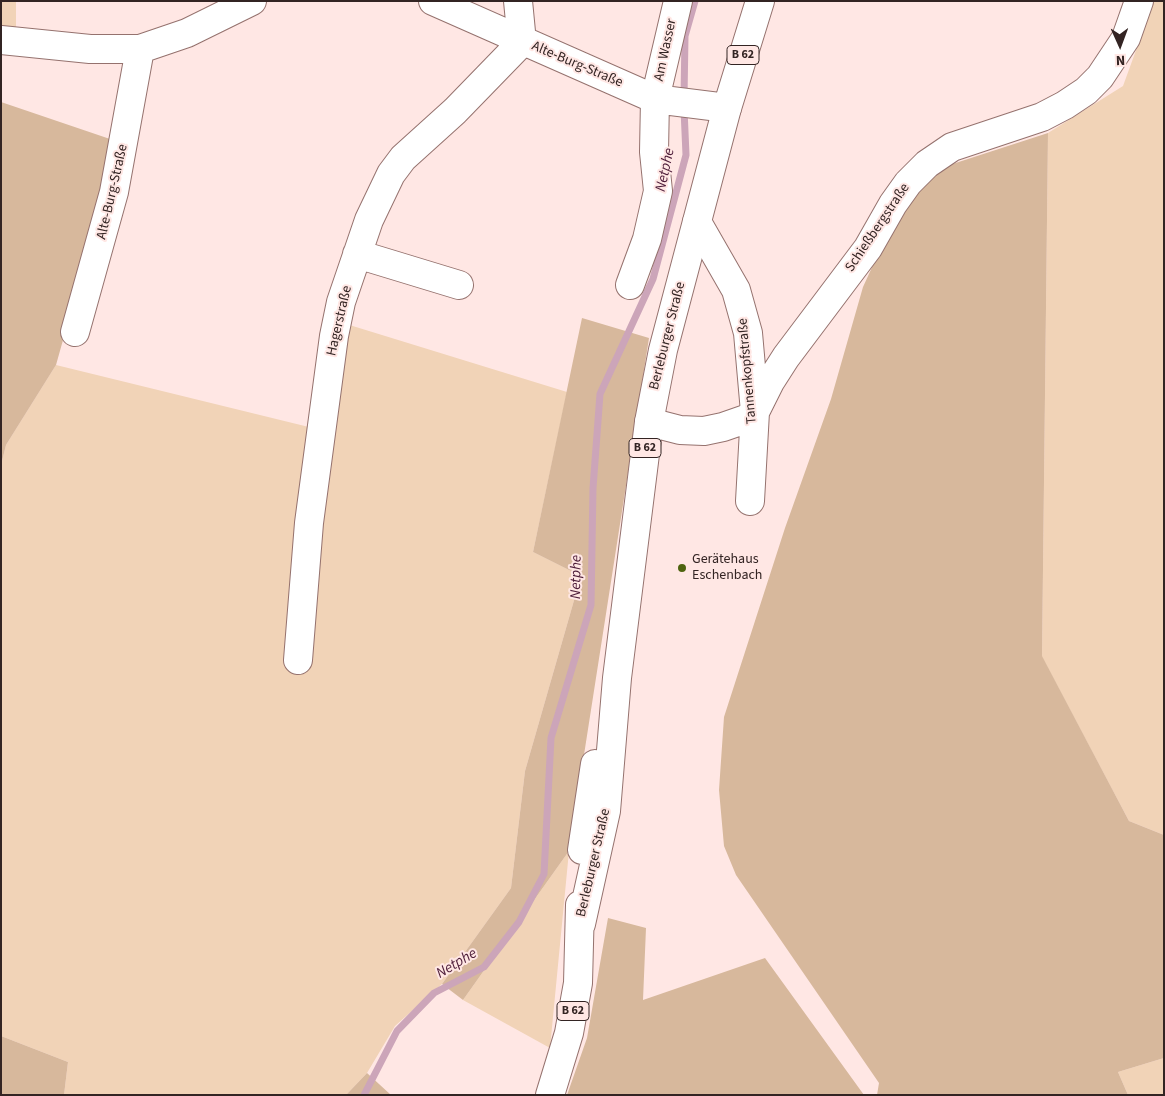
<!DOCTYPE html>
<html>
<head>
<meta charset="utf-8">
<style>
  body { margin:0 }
  #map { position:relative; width:1165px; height:1096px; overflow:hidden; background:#ffe7e4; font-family:"Source Sans 3",sans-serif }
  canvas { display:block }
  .frame { position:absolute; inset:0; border:2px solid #332423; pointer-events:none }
  .north { position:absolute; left:1095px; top:20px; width:50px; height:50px; -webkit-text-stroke:4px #ffe7e4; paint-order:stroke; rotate:178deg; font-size:14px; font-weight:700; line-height:20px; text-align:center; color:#332423 }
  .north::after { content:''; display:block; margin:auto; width:18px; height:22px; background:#332423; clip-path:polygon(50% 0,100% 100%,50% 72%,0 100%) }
</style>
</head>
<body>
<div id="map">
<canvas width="1165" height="1096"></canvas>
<div class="frame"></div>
<div class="north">N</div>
</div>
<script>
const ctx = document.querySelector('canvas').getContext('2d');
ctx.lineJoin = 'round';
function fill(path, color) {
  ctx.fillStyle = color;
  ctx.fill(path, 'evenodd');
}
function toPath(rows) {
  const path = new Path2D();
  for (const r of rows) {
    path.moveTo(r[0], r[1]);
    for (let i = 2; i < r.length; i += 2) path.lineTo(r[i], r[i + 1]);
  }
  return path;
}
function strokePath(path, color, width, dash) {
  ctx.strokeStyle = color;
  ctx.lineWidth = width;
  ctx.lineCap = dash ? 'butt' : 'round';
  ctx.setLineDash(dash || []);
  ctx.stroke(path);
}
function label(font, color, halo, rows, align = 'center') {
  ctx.font = font + ' "Source Sans 3",sans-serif';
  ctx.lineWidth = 4;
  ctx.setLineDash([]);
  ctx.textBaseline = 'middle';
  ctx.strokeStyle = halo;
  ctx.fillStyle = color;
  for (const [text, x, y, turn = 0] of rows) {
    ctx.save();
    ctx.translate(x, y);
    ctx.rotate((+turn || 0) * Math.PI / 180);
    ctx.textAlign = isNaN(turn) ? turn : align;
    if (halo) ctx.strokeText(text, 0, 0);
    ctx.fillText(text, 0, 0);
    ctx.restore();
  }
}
const green = toPath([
  [1,1,16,1,16,29,1,26],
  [1154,1,1164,1,1164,835,1129,821,1042,657,1048,133,1123,86],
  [343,323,567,392,533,552,581,576,525,771,511,888,442,984,395,1026,367,1073,346,1095,64,1095,68,1062,1,1036,1,465,6,445,56,365,317,429],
  [569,851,550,1048,463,1000],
  [1164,1058,1164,1095,1128,1095,1118,1072]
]);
const forest = toPath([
  [1,102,110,139,100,208,56,365,6,445,1,465],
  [1048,133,1042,656,1129,821,1164,835,1164,1058,1118,1072,1128,1095,877,1095,879,1083,736,875,724,846,719,790,724,717,785,528,831,399,863,287,905,195,934,170],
  [582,318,649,338,569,851,463,1000,442,984,511,888,525,771,581,576,533,552],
  [608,918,646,928,643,1000,765,958,864,1095,567,1095,587,1038],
  [1,1036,68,1062,64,1095,1,1095],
  [367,1073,391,1095,346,1095]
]);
const stream = toPath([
  [684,98,685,36,695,1],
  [364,1095,397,1031,434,993,484,967,519,922,544,874,551,738,591,605,593,488,600,394,653,279,686,155,684,109]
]);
const minor = toPath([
  [433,1,655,99,727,108],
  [518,1,522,42],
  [1,40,90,49,140,49,187,33,252,1],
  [697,222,736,290,748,333,755,412,750,501],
  [357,254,459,285],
  [630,285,647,239,658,191,654,152,655,99,678,1],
  [75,332,114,192,140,49],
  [649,422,680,430,704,431,723,427,746,419,755,412,770,382,786,357,868,248,893,204,908,183,927,164,952,147,1042,117,1065,105,1086,91,1100,77,1126,38,1139,1],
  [298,660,309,523,334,336,341,302,369,220,391,174,403,158,455,111,522,42]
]);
const major = toPath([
  [582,850,595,764],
  [581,924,606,811,617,678,649,422,663,350,727,108,760,1],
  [550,1095,569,1033,578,983,580,905]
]);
const markers = [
  [682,568,5,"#4e630f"]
];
const shields = [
  [743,55,32],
  [645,448,32],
  [573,1011,32]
];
const shieldNames = [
  ["B 62",743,55],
  ["B 62",645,448],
  ["B 62",573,1011]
];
const streetNames = [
  ["Am Wasser",666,50,-78],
  ["Alte-Burg-Straße",577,65,23],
  ["Alte-Burg-Straße",113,192,-77],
  ["Schießbergstraße",878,228,-56],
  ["Hagerstraße",340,321,-77],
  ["Berleburger Straße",668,336,-76],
  ["Tannenkopfstraße",748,371,-95],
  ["Berleburger Straße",594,863,-77]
];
const poiNames = [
  ["Gerätehaus",692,560],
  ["Eschenbach",692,576]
];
const waterNames = [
  ["Netphe",666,170,-78],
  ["Netphe",577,577,-89],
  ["Netphe",457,964,-31]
];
fill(green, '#f1d3b7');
fill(forest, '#d7b89c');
strokePath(stream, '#cca5b9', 7);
strokePath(minor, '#95726e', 30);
strokePath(major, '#95726e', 30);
strokePath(minor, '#fff', 28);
strokePath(major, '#fff', 28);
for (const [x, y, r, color] of markers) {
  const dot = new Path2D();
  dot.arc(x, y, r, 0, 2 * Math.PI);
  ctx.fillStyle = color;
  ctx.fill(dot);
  strokePath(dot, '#ffe7e4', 2);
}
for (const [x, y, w] of shields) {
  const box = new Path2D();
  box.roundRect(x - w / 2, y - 9.5, w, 19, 4);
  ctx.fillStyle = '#ffe7e4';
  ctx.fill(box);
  strokePath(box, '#332423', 1);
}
label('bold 12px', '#332423', null, shieldNames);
label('14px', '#332423', '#ffe7e4', streetNames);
label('14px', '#332423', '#ffe7e4', poiNames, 'left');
label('italic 15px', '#4d1c39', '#ffe7e4', waterNames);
</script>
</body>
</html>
